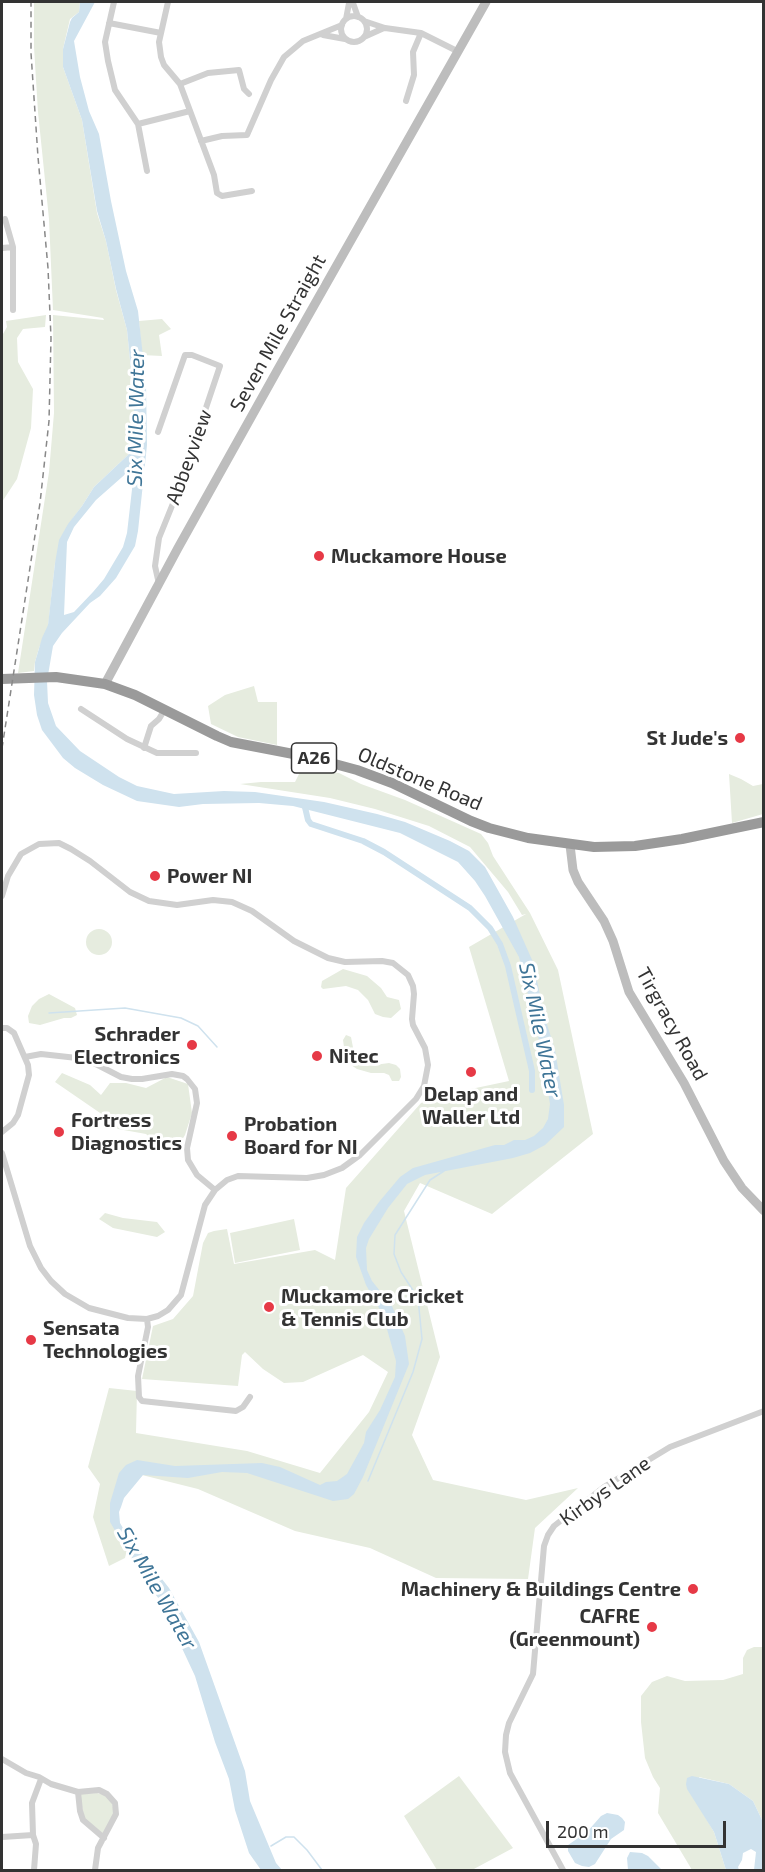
<!DOCTYPE html>
<html>
<head>
<meta charset="utf-8">
<style>
  body { margin:0 }
  #map { position:relative; width:765px; height:1872px; overflow:hidden; background:#fff; font-family:"Exo 2",sans-serif }
  canvas { display:block }
  .frame { position:absolute; inset:0; border:3px solid #333; pointer-events:none }
  .scale { position:absolute; left:546px; top:1821px; width:180px; height:27px; box-sizing:border-box; border:3px solid #333; border-top:0; padding-left:8px; font-size:18px; line-height:21px; white-space:nowrap; color:#333; -webkit-text-stroke:4px #fff; paint-order:stroke }
</style>
</head>
<body>
<div id="map">
<canvas width="765" height="1872"></canvas>
<div class="frame"></div>
<div class="scale">200 m</div>
</div>
<script>
const ctx = document.querySelector('canvas').getContext('2d');
ctx.lineJoin = 'round';
function fill(path, color) {
  ctx.fillStyle = color;
  ctx.fill(path, 'evenodd');
}
function toPath(rows) {
  const path = new Path2D();
  for (const r of rows) {
    if (r.length === 3) {
      path.moveTo(r[0] + r[2], r[1]);
      path.arc(r[0], r[1], r[2], 0, 2 * Math.PI);
      continue;
    }
    path.moveTo(r[0], r[1]);
    for (let i = 2; i < r.length; i += 2) path.lineTo(r[i], r[i + 1]);
  }
  return path;
}
function strokePath(path, color, width, dash) {
  ctx.strokeStyle = color;
  ctx.lineWidth = width;
  ctx.lineCap = dash ? 'butt' : 'round';
  ctx.setLineDash(dash || []);
  ctx.stroke(path);
}
function label(font, color, halo, rows, align = 'center') {
  ctx.font = font + ' "Exo 2",sans-serif';
  ctx.lineWidth = 6;
  ctx.setLineDash([]);
  ctx.textBaseline = 'middle';
  ctx.strokeStyle = halo;
  ctx.fillStyle = color;
  for (const [text, x, y, turn = 0] of rows) {
    ctx.save();
    ctx.translate(x, y);
    ctx.rotate((+turn || 0) * Math.PI / 180);
    ctx.textAlign = isNaN(turn) ? turn : align;
    if (halo) ctx.strokeText(text, 0, 0);
    ctx.fillText(text, 0, 0);
    ctx.restore();
  }
}
const green = toPath([
  [34,2,80,2,79,12,70,19,63,49,63,67,82,120,97,213,106,241,116,290,127,330,134,400,134,440,129,454,94,487,82,506,73,518,55,563,48,627,39,648,35,662,34,671,18,673,49,472,54,413,53,315,104,320,103,318,53,310,49,219,38,112,34,47],
  [46,315,45,327,23,329,17,338,18,362,33,389,31,428,17,479,2,502,2,333,3,334,7,327,6,321],
  [162,319,171,329,159,335,162,356,142,355,139,321],
  [254,686,258,702,277,702,277,745,238,737,211,724,208,706,225,695],
  [302,768,339,773,361,784,405,800,481,834,488,843,493,856,530,913,558,970,593,1134,492,1214,420,1183,404,1211,440,1357,412,1435,433,1480,526,1500,578,1488,535,1528,528,1579,436,1578,370,1548,295,1531,198,1489,142,1475,133,1477,114,1509,128,1545,125,1558,109,1566,93,1517,100,1484,88,1467,109,1388,137,1391,136,1433,247,1451,320,1473,369,1412,388,1372,363,1355,303,1382,284,1383,263,1369,245,1352,242,1355,238,1386,142,1379,153,1326,173,1319,193,1296,203,1243,208,1233,214,1231,227,1229,234,1264,315,1250,335,1260,346,1188,421,1103,433,1097,509,1081,469,947,526,914,522,915,508,892,470,847,429,826,375,809,330,798,240,784,261,782,295,782],
  [729,774,741,779,753,786,763,784,763,814,732,823],
  [99,942,13],
  [343,969,367,976,381,988,387,997,399,1000,401,1009,391,1018,383,1017,375,1014,368,1000,358,990,346,986,323,989,321,987,322,981],
  [49,994,75,1008,77,1015,71,1018,64,1018,40,1025,29,1023,28,1016,32,1006,39,999],
  [346,1035,351,1037,355,1058,358,1062,367,1066,389,1063,396,1065,400,1069,401,1077,399,1081,392,1081,389,1075,384,1073,371,1073,357,1069,351,1065,345,1054,343,1040],
  [62,1073,90,1085,101,1095,110,1083,126,1083,146,1088,167,1077,188,1084,192,1113,185,1135,175,1151,159,1146,146,1134,118,1129,103,1115,55,1082],
  [105,1213,123,1218,157,1222,165,1232,157,1237,113,1228,99,1219],
  [294,1219,300,1250,235,1263,230,1233],
  [754,1647,763,1647,763,1822,753,1801,729,1784,699,1777,704,1815,714,1832,726,1870,692,1870,658,1813,660,1788,653,1777,645,1758,641,1722,641,1696,652,1682,667,1676,685,1681,723,1680,743,1674,743,1658,747,1650],
  [459,1776,513,1848,472,1870,437,1870,404,1816],
  [97,1793,105,1795,112,1803,114,1814,103,1835,84,1819,80,1794]
]);
const water = toPath([
  [80,2,95,2,74,41,80,77,89,111,99,134,111,201,126,271,138,311,146,384,147,445,138,531,135,546,116,578,100,596,90,603,62,633,53,646,47,681,48,703,56,726,80,751,119,777,137,786,174,794,224,791,255,792,324,802,377,814,405,822,450,841,469,851,485,867,513,917,533,962,545,1018,555,1050,564,1105,564,1127,545,1145,530,1153,513,1158,425,1175,407,1184,388,1208,369,1239,366,1248,367,1270,372,1281,392,1306,405,1336,409,1364,363,1477,354,1494,348,1499,333,1501,247,1473,222,1472,188,1478,143,1475,124,1498,121,1507,119,1512,120,1523,126,1533,169,1588,199,1642,245,1771,250,1801,276,1863,282,1870,261,1870,249,1853,235,1810,229,1779,215,1742,195,1676,159,1599,145,1581,110,1522,110,1503,119,1473,126,1465,137,1460,175,1466,262,1463,280,1467,320,1485,326,1482,337,1481,347,1474,364,1443,366,1432,380,1410,395,1377,396,1361,383,1315,366,1285,356,1257,357,1237,364,1223,379,1202,400,1177,413,1168,495,1145,504,1145,514,1140,525,1140,534,1136,543,1128,548,1119,550,1104,541,1049,519,957,485,896,475,881,458,862,400,833,293,806,259,803,203,804,179,807,137,801,103,785,75,768,63,758,42,730,37,715,34,695,35,662,42,638,48,625,55,563,59,540,68,524,82,506,94,487,129,454,134,440,134,400,127,330,116,289,106,241,97,211,82,120,63,67,63,49,70,22,72,18,79,12],
  [130,470,134,472,127,533,123,547,104,579,93,592,74,612,64,615,67,542,74,527,96,500],
  [692,1776,729,1784,753,1801,763,1822,763,1870,754,1870,756,1852,751,1849,743,1853,742,1860,738,1867,739,1870,726,1870,714,1832,687,1789,686,1784,687,1778],
  [607,1813,618,1815,622,1818,625,1822,624,1830,611,1839,595,1864,589,1867,582,1866,575,1863,568,1851,568,1845,587,1832,601,1816],
  [630,1852,642,1853,648,1856,662,1870,628,1870,627,1858]
]);
const stream = toPath([
  [49,1013,125,1008,181,1018,198,1026,217,1047],
  [368,1481,413,1372,422,1339,418,1298,401,1272,394,1254,395,1235,430,1180,444,1171],
  [271,1846,286,1837,294,1837,307,1850,322,1870]
]);
const canal = toPath([
  [304,803,308,820,311,824,363,841,384,852,470,908,490,928,500,944,508,966,532,1071,532,1090]
]);
const street = toPath([
  [114,2,105,42,108,61,115,90,138,124,147,171],
  [168,2,159,42,161,57,164,65,180,84,214,175,217,193,222,196,252,191],
  [354,29,13],
  [346,19,349,3,353,3,358,17],
  [364,21,385,28,421,33,457,51],
  [109,23,161,33],
  [323,35,345,39],
  [364,37,384,28],
  [180,84,208,73,239,70,244,89,249,94],
  [406,101,414,75,413,52,421,33],
  [138,124,190,111],
  [201,141,222,136,247,135,271,80,284,57,303,41,342,25],
  [5,219,13,247,13,310],
  [2,248,13,247],
  [158,432,185,355,192,355,220,366,178,491,159,538,155,566,159,584],
  [81,709,127,739,157,753,196,753],
  [144,748,151,726,159,719,165,709],
  [2,896,8,876,21,854,39,844,59,843,71,849,90,861,130,892,149,901,177,905,213,900,232,902,252,911,294,941,328,958,345,962,382,961,393,963,408,975,413,986,414,994,412,1019,413,1025,425,1048,428,1065,424,1086,416,1099,360,1155,342,1168,324,1175,307,1178,238,1176,227,1180,215,1190,205,1205,181,1295,168,1310,158,1316,147,1319,128,1318,89,1308,65,1294,51,1281,41,1268,30,1246,2,1153],
  [2,1028,7,1028,14,1033,28,1065,29,1075,18,1115,13,1123,2,1132],
  [25,1057,41,1054,86,1059,121,1077,132,1079,142,1079,172,1074,183,1076,187,1079,195,1089,197,1103,187,1148,188,1160,197,1175,215,1190],
  [147,1319,148,1327,138,1376,139,1397,142,1401,236,1411,243,1407,250,1397],
  [2,1759,26,1773,39,1777,51,1784,78,1792,99,1790,107,1794,115,1803,116,1814,98,1848,95,1870],
  [78,1792,80,1811,83,1820,104,1838],
  [33,1835,32,1803,41,1779],
  [2,1837,33,1835,36,1844,34,1870],
  [563,1870,510,1773,505,1752,506,1735,509,1723,533,1674,544,1546,548,1535,554,1526,604,1487,670,1447,764,1411]
]);
const secondary = toPath([
  [105,684,178,548,278,369,486,2],
  [570,845,573,870,578,882,604,921,613,941,629,992,684,1083,724,1161,742,1188,764,1211]
]);
const highway = toPath([
  [2,679,56,677,105,684,135,695,217,736,231,742,309,757,357,770,392,783,471,821,489,828,528,838,594,847,635,846,682,839,764,822]
]);
const rail = toPath([
  [2,748,40,503,49,421,51,338,48,268,38,157,31,53,31,2]
]);
const markers = [
  [319,556,6,"#e63946"],
  [740,738,6,"#e63946"],
  [155,876,6,"#e63946"],
  [192,1045,6,"#e63946"],
  [317,1056,6,"#e63946"],
  [471,1072,6,"#e63946"],
  [59,1132,6,"#e63946"],
  [232,1136,6,"#e63946"],
  [269,1307,6,"#e63946"],
  [31,1340,6,"#e63946"],
  [693,1589,6,"#e63946"],
  [652,1627,6,"#e63946"]
];
const shields = [
  [314,758,45]
];
const shieldNames = [
  ["A26",314,758]
];
const streetNames = [
  ["Seven Mile Straight",278,333,-61],
  ["Abbeyview",189,457,-70],
  ["Oldstone Road",420,779,23],
  ["Tirgracy Road",672,1024,61],
  ["Kirbys Lane",605,1491,-35]
];
const poiNames = [
  ["Muckamore House",331,556],
  ["St Jude's",728,738,"right"],
  ["Power NI",167,876],
  ["Schrader",180,1034,"right"],
  ["Electronics",180,1057,"right"],
  ["Nitec",329,1056],
  ["Delap and",471,1094,"center"],
  ["Waller Ltd",471,1117,"center"],
  ["Fortress",71,1120],
  ["Diagnostics",71,1143],
  ["Probation",244,1124],
  ["Board for NI",244,1147],
  ["Muckamore Cricket",281,1296],
  ["& Tennis Club",281,1319],
  ["Sensata",43,1328],
  ["Technologies",43,1351],
  ["Machinery & Buildings Centre",681,1589,"right"],
  ["CAFRE",640,1616,"right"],
  ["(Greenmount)",640,1639,"right"]
];
const waterNames = [
  ["Six Mile Water",136,418,-89],
  ["Six Mile Water",540,1030,78],
  ["Six Mile Water",157,1588,60]
];
fill(green, '#e6ecdf');
fill(water, '#cfe2ee');
strokePath(stream, '#cfe2ee', 1.5);
strokePath(canal, '#cfe2ee', 6);
strokePath(street, '#d0d0d0', 6);
strokePath(secondary, '#bdbdbd', 9);
strokePath(highway, '#9a9a9a', 10);
strokePath(rail, '#888', 1.5, [6, 4.5]);
for (const [x, y, r, color] of markers) {
  const dot = new Path2D();
  dot.arc(x, y, r, 0, 2 * Math.PI);
  ctx.fillStyle = color;
  ctx.fill(dot);
  strokePath(dot, '#fff', 2);
}
for (const [x, y, w] of shields) {
  const box = new Path2D();
  box.roundRect(x - w / 2, y - 15, w, 30, 4.5);
  ctx.fillStyle = '#fff';
  ctx.fill(box);
  strokePath(box, '#333', 1.5);
}
label('bold 18px', '#333', null, shieldNames);
label('20px', '#333', '#fff', streetNames);
label('bold 20px', '#333', '#fff', poiNames, 'left');
label('italic 21px', '#3f7597', '#fff', waterNames);
</script>
</body>
</html>
